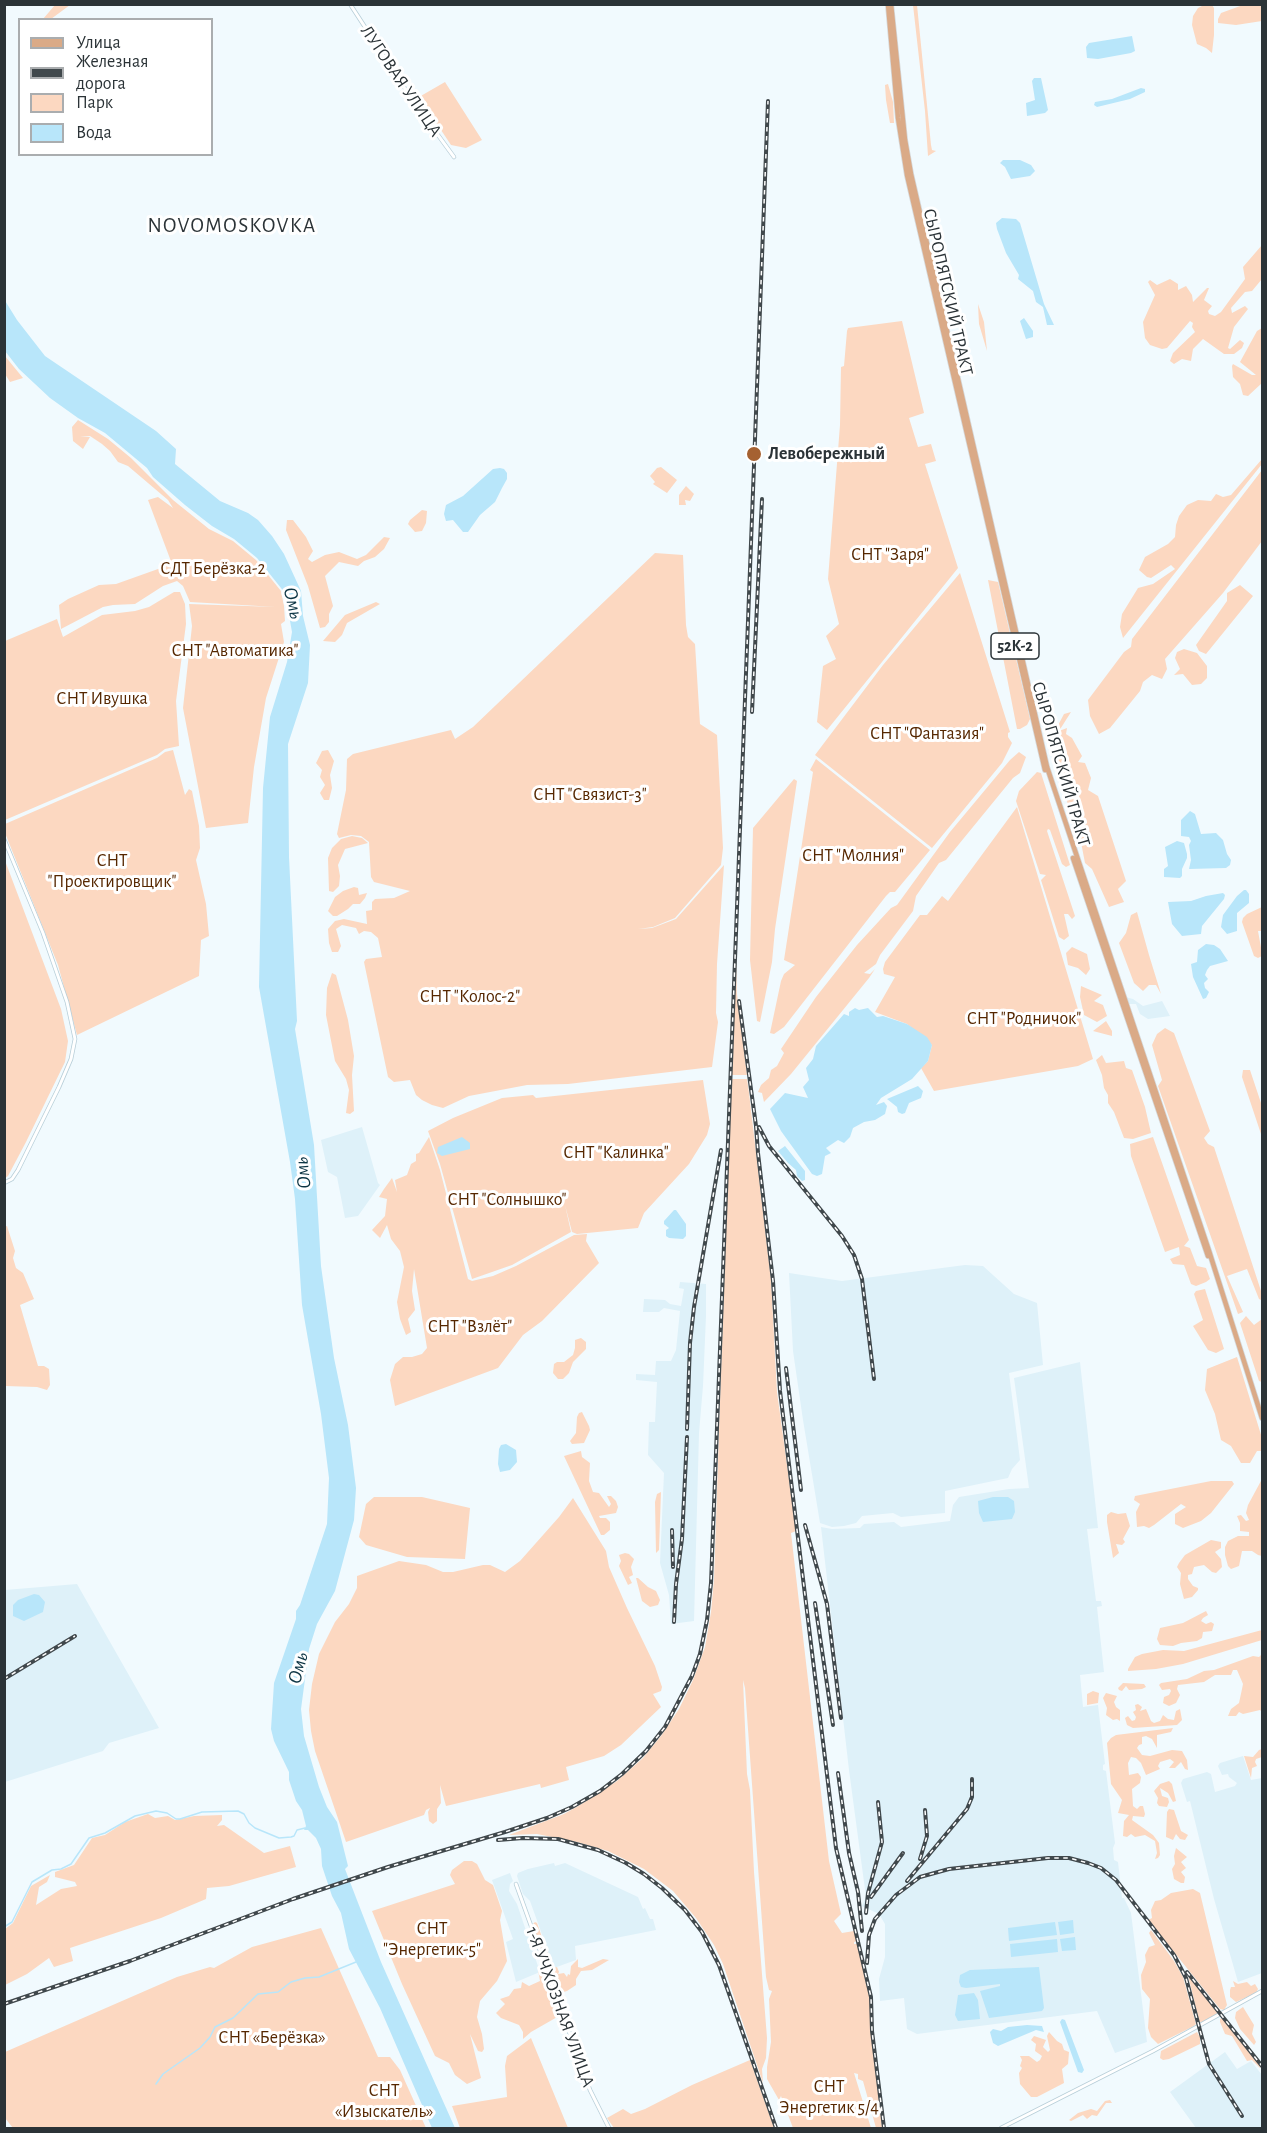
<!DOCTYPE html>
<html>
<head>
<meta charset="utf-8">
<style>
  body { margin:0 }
  #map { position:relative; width:1267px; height:2133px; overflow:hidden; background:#f1fafe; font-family:"Alegreya Sans",sans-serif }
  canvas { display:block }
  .frame { position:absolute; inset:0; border:6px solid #2b3337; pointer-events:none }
  .legend { position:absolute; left:18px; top:18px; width:195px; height:138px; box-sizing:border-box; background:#fff; border:2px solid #aaadaf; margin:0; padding:8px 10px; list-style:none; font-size:18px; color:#2b3337 }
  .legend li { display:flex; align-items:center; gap:12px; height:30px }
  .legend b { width:30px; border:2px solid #aaadaf }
</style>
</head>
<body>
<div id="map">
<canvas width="1267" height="2133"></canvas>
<div class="frame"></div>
<ul class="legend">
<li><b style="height:8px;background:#daaa87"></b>Улица</li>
<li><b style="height:8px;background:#40484c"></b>Железная дорога</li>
<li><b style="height:16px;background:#fcd8c1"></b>Парк</li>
<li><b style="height:16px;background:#b8e6fa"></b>Вода</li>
</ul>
</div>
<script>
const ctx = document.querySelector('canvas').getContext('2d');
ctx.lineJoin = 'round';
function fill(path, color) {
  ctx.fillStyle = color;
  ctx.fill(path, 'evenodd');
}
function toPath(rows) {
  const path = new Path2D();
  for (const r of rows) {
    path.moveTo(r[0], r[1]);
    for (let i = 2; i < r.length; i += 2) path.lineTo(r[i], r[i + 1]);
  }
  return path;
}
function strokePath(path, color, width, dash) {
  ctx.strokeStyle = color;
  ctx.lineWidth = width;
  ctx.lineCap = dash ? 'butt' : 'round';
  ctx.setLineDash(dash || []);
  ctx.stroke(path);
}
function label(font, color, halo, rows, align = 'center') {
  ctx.font = font + ' "Alegreya Sans",sans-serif';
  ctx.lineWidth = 6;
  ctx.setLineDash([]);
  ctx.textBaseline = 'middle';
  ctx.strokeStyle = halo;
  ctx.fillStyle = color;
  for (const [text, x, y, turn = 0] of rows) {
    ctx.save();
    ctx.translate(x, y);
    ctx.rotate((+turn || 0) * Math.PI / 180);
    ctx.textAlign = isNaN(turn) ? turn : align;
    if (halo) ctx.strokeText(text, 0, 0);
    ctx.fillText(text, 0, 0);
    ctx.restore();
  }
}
const built = toPath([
  [1125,997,1133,999,1143,1006,1162,1001,1170,1016,1148,1019,1140,1014,1136,1004,1128,1004],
  [362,1127,378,1183,380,1185,358,1216,345,1218,337,1177,328,1172,321,1140],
  [965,1265,983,1266,1014,1294,1037,1303,1043,1365,1009,1373,1020,1460,1012,1469,1008,1478,945,1491,945,1513,901,1517,893,1513,862,1516,856,1523,844,1526,832,1527,820,1523,803,1420,793,1351,789,1273,842,1281],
  [680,1282,706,1284,706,1316,703,1386,699,1433,694,1621,671,1624,669,1595,660,1563,664,1473,648,1455,649,1422,655,1422,657,1382,636,1380,636,1374,655,1375,656,1361,671,1361,676,1350,680,1311,664,1308,659,1312,643,1312,644,1299,665,1300,670,1304,681,1306,684,1289,679,1288],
  [1080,1362,1098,1528,1087,1529,1096,1601,1101,1601,1102,1606,1097,1607,1104,1672,1080,1675,1083,1707,1098,1705,1105,1764,1103,1765,1103,1770,1106,1771,1115,1843,1113,1848,1114,1860,1118,1862,1122,1898,1124,1898,1131,1913,1147,2042,1115,2053,1097,2011,917,2034,907,2029,904,1998,880,2001,879,1979,885,1957,885,1924,879,1914,862,1906,866,1897,849,1770,821,1527,832,1529,860,1528,864,1524,894,1522,901,1527,950,1521,953,1505,959,1497,1009,1489,1029,1488,1014,1378],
  [77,1584,159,1728,109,1743,103,1751,5,1782,5,1590],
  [1243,1756,1251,1780,1262,1778,1262,1973,1238,1982,1214,1899,1190,1801,1187,1802,1181,1783,1183,1779,1207,1772,1211,1774,1215,1792,1235,1786,1237,1783,1229,1777,1228,1774,1222,1775,1218,1766,1220,1763],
  [554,1863,555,1866,565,1863,638,1897,643,1909,645,1908,650,1919,653,1919,656,1930,575,1946,576,1960,554,1968,530,1901,523,1894,517,1876,518,1873,528,1869],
  [510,1873,513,1881,510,1884,509,1891,517,1904,540,1972,516,1982,506,1942,513,1939,492,1880],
  [1225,2052,1237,2069,1251,2061,1262,2075,1262,2128,1196,2128,1170,2092]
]);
const green = toPath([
  [55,5,70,5,51,19,43,19],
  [913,5,917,5,931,145,932,150,936,151,928,156,925,111],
  [1204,5,1212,5,1214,8,1214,35,1212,53,1206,48,1197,44,1192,25,1193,16,1198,8],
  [1243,5,1262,5,1262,21,1236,25,1218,23,1218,19,1221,13],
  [445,82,482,140,466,148,451,145,419,97],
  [888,84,893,102,894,123,890,123,886,100,885,85],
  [1262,245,1262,279,1252,291,1245,292,1231,308,1232,313,1245,306,1248,309,1234,327,1228,348,1230,349,1240,340,1244,343,1242,348,1234,354,1224,354,1203,339,1193,349,1191,361,1182,359,1174,364,1170,361,1173,353,1195,332,1192,327,1193,323,1190,321,1167,348,1162,349,1150,345,1145,338,1143,322,1155,295,1148,282,1150,280,1157,285,1170,279,1178,284,1178,290,1186,286,1192,295,1193,302,1207,288,1209,288,1204,300,1212,306,1208,311,1209,314,1215,316,1221,312,1245,279,1243,267],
  [978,304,984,322,987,351,979,324],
  [902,321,924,413,909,418,918,447,931,444,936,461,925,464,958,568,827,730,817,722,823,666,836,659,826,636,839,624,828,579,840,425,841,367,844,366,847,331,848,328],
  [1262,328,1262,383,1248,396,1243,395,1240,384,1233,377,1232,366,1233,364,1252,375,1256,375,1240,362,1257,331],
  [5,356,23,378,10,382,5,374],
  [78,420,108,439,131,458,173,500,209,529,233,541,256,560,281,591,284,606,285,621,281,624,284,642,266,698,254,767,248,823,206,828,183,708,192,626,189,604,276,607,190,602,183,586,177,581,163,586,135,604,113,605,103,607,61,629,59,605,68,599,99,585,116,584,172,564,148,500,158,497,173,508,168,500,128,466,118,462,110,451,102,444,90,436,80,437,90,437,83,449,73,441,72,427],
  [1262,459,1262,464,1123,638,1120,627,1122,614,1138,588,1153,584,1175,569,1171,565,1151,578,1147,577,1139,570,1145,557,1168,544,1175,537,1176,525,1179,516,1187,505,1198,500,1211,501,1216,494,1223,497,1231,495],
  [661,467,677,480,667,493,653,484,655,482,650,476,657,468],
  [1262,470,1262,541,1223,593,1165,659,1167,669,1162,679,1152,675,1143,682,1140,691,1110,728,1099,734,1090,716,1088,700,1124,652,1131,647,1132,639],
  [686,486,694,494,690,501,685,500,686,505,679,505,679,495],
  [422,510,427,511,426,523,422,531,415,532,408,524,410,520],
  [287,520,293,520,306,537,313,551,308,559,312,562,325,555,339,552,357,559,366,555,384,537,390,538,384,549,375,557,364,561,358,566,339,562,325,576,333,606,329,614,329,622,325,627,320,628,308,586,286,530],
  [655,553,683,555,686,625,688,637,695,644,700,724,717,735,723,848,721,865,675,918,653,927,638,929,652,928,676,919,724,865,717,964,716,1013,718,1022,712,1067,568,1084,527,1085,469,1096,443,1108,432,1105,422,1100,416,1095,410,1080,394,1082,388,1077,364,962,366,959,382,957,378,938,371,932,364,931,359,934,356,928,342,925,336,929,341,946,338,952,332,952,329,943,328,929,335,921,344,919,367,924,366,911,372,910,372,902,375,899,394,898,410,891,374,882,371,877,369,842,361,836,351,835,339,838,337,834,346,790,347,759,353,754,451,730,455,739,473,727],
  [960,573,1010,732,1008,733,1008,737,1012,743,1002,763,932,848,815,755,883,665],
  [988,580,998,582,1030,719,1027,725,1020,729,1017,729],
  [1240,585,1253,596,1206,654,1199,651,1196,645,1227,601,1227,593],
  [174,592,180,592,185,604,186,624,176,701,179,746,165,749,157,755,5,820,5,641,57,619,63,637,102,615,135,611,149,607],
  [376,602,380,604,347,623,342,635,335,642,323,641,345,615],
  [1184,649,1197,653,1207,666,1207,678,1201,684,1192,685,1183,674,1174,675,1180,669,1175,658,1177,652],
  [1071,712,1059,731,1067,728,1066,734,1072,738,1082,756,1078,762,1085,763,1091,778,1088,790,1098,796,1126,881,1118,889,1124,902,1109,907,1092,869,1085,863,1080,837,1085,826,1082,819,1075,818,1070,812,1061,779,1064,771,1058,765,1053,739,1055,731,1064,714],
  [173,750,185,795,189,789,192,791,199,826,200,848,196,860,206,904,209,936,201,940,199,976,77,1035,58,965,5,833,5,824,157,758,165,752],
  [328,750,334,761,330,775,332,788,329,800,324,800,320,793,325,785,320,777,322,770,316,763,322,751],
  [1019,752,1026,757,1020,773,1013,778,946,860,939,863,916,896,913,911,880,955,876,964,864,973,870,974,875,969,869,978,791,1074,764,1102,762,1093,758,1092,761,1085,769,1078,771,1070,777,1066,784,1053,781,1049,816,997,857,945,891,908,897,905,950,832,1010,760],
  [816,759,930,850,895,892,890,892,886,896,784,1027,774,1034,770,1033,781,981,784,974,795,965,784,960,813,772,810,770],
  [1037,772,1041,773,1070,865,1066,867,1062,864,1050,830,1048,829,1047,831,1075,916,1072,919,1068,914,1064,914,1069,936,1064,940,1059,937,1041,880,1046,875,1040,874,1016,801,1019,791],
  [794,779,797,781,775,929,772,962,760,1022,757,1021,750,960,753,828],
  [1017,807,1093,1059,1078,1066,934,1091,921,1068,928,1061,932,1045,907,1024,875,1012,895,977,884,974,883,969,885,962,920,915,927,915,942,896,948,901],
  [352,836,362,838,368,843,345,849,338,865,340,876,339,886,333,892,329,891,328,858,332,848,341,839],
  [4,858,61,1009,68,1041,65,1062,26,1142,8,1176,5,1178],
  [354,887,358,888,359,895,367,893,365,898,360,904,353,904,348,909,337,916,333,916,328,911,335,897,343,891],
  [1262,907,1262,931,1258,931,1262,953,1262,956,1258,958,1254,956,1242,922,1243,918,1247,914],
  [1137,912,1149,955,1161,994,1156,985,1149,985,1143,991,1134,983,1119,943,1126,933,1131,915],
  [1072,947,1087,954,1090,969,1086,975,1078,968,1068,965,1066,953],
  [736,955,737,994,747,1075,731,1075],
  [332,973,336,975,348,1020,354,1056,352,1075,354,1111,350,1114,346,1113,349,1090,346,1079,335,1061,326,1015,327,988],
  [1081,986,1102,995,1094,1001,1103,1005,1107,1016,1097,1022,1084,1015,1080,997],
  [1106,1021,1112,1031,1112,1036,1093,1031],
  [1165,1028,1174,1033,1210,1131,1204,1138,1208,1144,1214,1147,1262,1294,1261,1300,1259,1299,1247,1269,1227,1276,1243,1312,1238,1314,1158,1086,1162,1080,1152,1045,1157,1034],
  [1102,1055,1106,1063,1124,1061,1126,1068,1132,1070,1145,1107,1151,1133,1133,1139,1124,1138,1114,1112,1108,1103,1108,1095,1104,1088,1102,1075,1096,1060],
  [1243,1070,1250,1070,1262,1106,1262,1137,1242,1077],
  [731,1079,747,1079,749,1093,771,1280,777,1392,796,1531,791,1533,829,1861,841,1914,834,1921,842,1933,854,1931,857,1941,854,1942,854,1944,857,1944,861,1959,870,2000,872,2039,882,2128,876,2128,863,2081,858,2079,858,2074,854,2073,871,2128,793,2128,781,2096,779,2100,767,2079,767,2067,771,2042,769,1999,772,1991,769,1990,766,1977,745,1688,743,1680,747,1774,750,1790,754,1872,767,2038,766,2058,762,2069,763,2083,723,1964,714,1945,696,1918,673,1891,644,1869,608,1851,577,1842,537,1834,509,1835,564,1814,580,1805,617,1781,643,1758,661,1736,679,1709,693,1680,705,1647,711,1612,714,1579],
  [703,1080,710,1124,707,1135,689,1164,644,1213,638,1228,577,1234,572,1232,565,1205,571,1232,512,1265,472,1279,440,1164,428,1131,453,1118,502,1098,533,1095,536,1098],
  [429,1137,440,1170,468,1279,472,1281,493,1276,516,1266,574,1235,587,1234,586,1241,599,1263,542,1321,523,1335,498,1368,395,1406,390,1380,395,1364,403,1357,412,1357,422,1354,427,1348,414,1269,412,1291,415,1310,408,1319,411,1332,406,1335,400,1319,397,1302,404,1267,400,1251,391,1239,387,1225,380,1238,372,1230,385,1216,387,1199,379,1197,384,1189,392,1178,397,1192,395,1180,407,1175,411,1164,416,1161,416,1154,419,1153],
  [1153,1137,1189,1240,1184,1246,1190,1248,1197,1266,1206,1268,1210,1279,1206,1282,1196,1286,1191,1284,1184,1265,1173,1264,1170,1259,1180,1255,1179,1247,1165,1252,1131,1156,1130,1144],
  [7,1226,15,1251,13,1258,16,1268,23,1273,34,1299,20,1305,38,1366,44,1366,49,1369,50,1385,47,1390,37,1387,5,1386,4,1227],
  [1205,1289,1224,1349,1216,1353,1208,1350,1193,1326,1203,1320,1194,1294,1196,1291],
  [1246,1316,1254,1325,1262,1319,1262,1382,1259,1381,1240,1323],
  [581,1338,586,1342,586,1349,573,1362,569,1373,563,1379,558,1379,553,1373,554,1364,557,1362,564,1362,573,1355,575,1348,575,1340],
  [1237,1357,1262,1438,1262,1451,1257,1451,1250,1463,1241,1463,1231,1446,1221,1440,1215,1414,1205,1390,1207,1369],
  [582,1412,589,1426,590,1430,584,1443,572,1444,570,1441,576,1433,577,1417,579,1413],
  [581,1451,582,1457,590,1463,589,1481,593,1492,599,1493,609,1507,611,1504,607,1496,611,1496,616,1501,618,1507,616,1513,599,1516,600,1518,606,1518,610,1522,610,1530,604,1535,601,1535,564,1456],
  [1262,1479,1262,1556,1258,1555,1252,1551,1242,1551,1239,1566,1231,1569,1228,1566,1225,1555,1225,1547,1228,1541,1238,1536,1249,1536,1249,1532,1240,1531,1240,1523,1237,1516,1241,1515,1246,1521,1249,1520,1246,1513,1248,1505],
  [1211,1481,1232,1481,1234,1484,1211,1513,1201,1521,1183,1528,1175,1524,1175,1514,1186,1507,1181,1504,1154,1525,1149,1528,1144,1526,1137,1527,1136,1512,1140,1504,1134,1500,1135,1496],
  [661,1492,659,1550,656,1553,655,1502,657,1494],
  [374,1497,422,1497,470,1508,465,1559,407,1557,366,1545,359,1537,366,1504],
  [573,1498,606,1551,609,1567,627,1608,655,1666,662,1687,661,1691,653,1694,661,1707,621,1745,604,1756,566,1767,569,1780,541,1788,540,1784,446,1806,440,1785,441,1803,437,1809,437,1821,433,1824,429,1821,428,1812,430,1808,426,1810,424,1815,346,1842,315,1751,311,1731,309,1710,312,1684,319,1654,335,1622,349,1604,357,1588,357,1576,399,1561,426,1565,443,1572,453,1572,483,1565,490,1565,505,1572,520,1561,559,1517],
  [1111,1512,1118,1514,1126,1513,1130,1526,1123,1539,1125,1542,1122,1545,1116,1544,1119,1553,1113,1558,1107,1522,1107,1515],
  [1211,1540,1221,1542,1221,1548,1215,1552,1221,1559,1222,1567,1216,1573,1212,1572,1204,1565,1194,1567,1192,1574,1188,1575,1188,1579,1193,1586,1198,1588,1198,1590,1192,1597,1184,1599,1180,1584,1181,1573,1177,1567,1179,1563,1185,1555],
  [625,1553,629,1554,634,1559,631,1567,633,1575,629,1577,632,1583,628,1585,619,1566,621,1561,619,1555],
  [636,1578,638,1578,648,1587,656,1591,660,1600,658,1605,650,1607,642,1601],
  [1206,1611,1208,1615,1203,1618,1201,1621,1206,1624,1211,1622,1214,1624,1212,1631,1203,1632,1202,1638,1197,1641,1181,1643,1173,1646,1160,1645,1157,1639,1160,1628,1183,1623],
  [1262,1630,1262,1640,1183,1664,1156,1669,1128,1671,1128,1669,1135,1657,1142,1654,1163,1650,1184,1651],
  [1262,1654,1262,1712,1260,1710,1243,1714,1239,1712,1236,1716,1228,1716,1231,1709,1239,1703,1242,1689,1243,1684,1237,1670,1233,1670,1231,1675,1215,1675,1204,1682,1178,1685,1177,1689,1180,1695,1176,1703,1169,1706,1163,1703,1164,1697,1169,1695,1171,1691,1170,1689,1162,1690,1159,1685,1161,1683,1187,1679,1204,1671,1214,1670,1253,1656,1259,1657],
  [1123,1683,1144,1684,1146,1687,1142,1689,1129,1690,1126,1686,1122,1691,1119,1690,1118,1688],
  [1093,1691,1099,1693,1098,1703,1087,1705,1087,1694],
  [1106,1693,1117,1696,1114,1702,1116,1707,1120,1710,1120,1721,1117,1719,1113,1720,1106,1715,1107,1708,1103,1698],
  [1138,1704,1142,1707,1140,1711,1146,1709,1151,1721,1154,1723,1160,1721,1163,1715,1168,1719,1174,1720,1176,1711,1180,1709,1182,1720,1177,1725,1133,1728,1127,1725,1125,1718,1128,1716,1132,1721,1135,1720,1136,1717,1133,1712,1136,1710,1135,1705],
  [1173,1728,1171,1732,1157,1735,1157,1748,1152,1739,1146,1736,1142,1737,1142,1744,1139,1745,1137,1748,1142,1755,1150,1756,1172,1750,1182,1751,1187,1760,1188,1770,1185,1769,1181,1762,1175,1768,1169,1768,1174,1762,1170,1759,1160,1762,1158,1766,1160,1769,1146,1775,1141,1763,1136,1758,1131,1757,1128,1763,1129,1775,1138,1773,1141,1777,1140,1783,1132,1789,1133,1806,1137,1809,1140,1806,1143,1806,1145,1814,1144,1817,1133,1816,1132,1820,1153,1835,1159,1843,1160,1855,1158,1858,1155,1859,1157,1853,1155,1841,1145,1835,1135,1837,1131,1834,1127,1837,1123,1836,1124,1821,1129,1815,1118,1813,1122,1800,1111,1784,1107,1743,1111,1738,1116,1735],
  [1262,1749,1262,1757,1256,1759,1255,1762,1257,1766,1252,1768,1251,1778,1244,1756,1253,1757,1259,1750],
  [1169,1781,1172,1784,1176,1801,1173,1802,1168,1793,1160,1788,1162,1796,1168,1798,1169,1802,1167,1807,1159,1806,1157,1803,1158,1798,1154,1791,1160,1784],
  [1169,1809,1174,1810,1181,1831,1188,1835,1185,1840,1180,1839,1176,1834,1173,1840,1166,1837,1167,1812],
  [148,1814,155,1818,168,1816,175,1820,194,1816,222,1815,222,1820,217,1826,224,1825,264,1853,290,1846,296,1867,229,1886,207,1888,206,1899,161,1918,70,1948,73,1961,54,1967,49,1958,27,1974,5,1985,5,1929,13,1923,31,1886,50,1875,47,1882,39,1887,36,1905,61,1889,77,1886,75,1882,55,1877,55,1872,74,1865,92,1838,105,1835,125,1822],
  [1176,1848,1187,1857,1181,1862,1186,1868,1181,1872,1185,1877,1184,1883,1181,1883,1174,1879,1172,1869,1175,1864,1174,1856],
  [464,1861,472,1861,477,1864,485,1880,493,1885,502,1911,500,1920,507,1961,497,1981,480,2001,477,2017,482,2034,484,2049,482,2052,478,2051,470,2034,481,2078,467,2084,455,2075,449,2063,435,2056,402,1984,372,1911,455,1884,450,1875,452,1870],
  [1193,1889,1200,1893,1227,2005,1224,2010,1220,2009,1148,1920,1152,1918,1151,1910,1155,1901,1161,1900,1171,1893],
  [535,1922,537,1923,553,1968,557,1967,559,1972,558,1974,564,1973,567,1977,568,1974,570,1975,571,1966,578,1959,578,1967,582,1968,603,1959,609,1960,592,1970,581,1971,576,1979,576,1985,567,1991,557,1994,532,1925],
  [321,1928,378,2057,390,2057,400,2070,426,2128,13,2128,5,2118,5,2052,177,1977,210,1967,214,1968,252,1947],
  [1151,1930,1174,1961,1183,1977,1196,2024,1194,2026,1158,2044,1151,2037,1148,2028,1150,1999,1142,1989,1141,1975,1146,1962,1145,1955,1149,1947,1155,1945,1149,1933],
  [538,1970,540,1970,559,2016,531,2032,523,2039,523,2032,519,2025,501,2018,496,2013,505,2004,500,1999,509,1996,514,1989,521,1988,522,1982,529,1986,540,1981],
  [1188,1975,1218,2011,1217,2015,1202,2023,1199,2021],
  [1233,1981,1238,1984,1247,1982,1251,1986,1255,1984,1258,1989,1256,1993,1236,2002,1230,1997,1230,1990,1231,1987,1235,1987],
  [1243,2007,1254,2025,1252,2034,1256,2042,1254,2045,1240,2029,1235,2018,1236,2012],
  [1224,2018,1256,2059,1261,2065,1260,2068,1252,2060,1247,2061,1232,2036,1225,2034,1220,2022,1220,2019],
  [1049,2032,1057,2041,1062,2044,1064,2050,1069,2052,1068,2064,1062,2069,1064,2083,1037,2097,1031,2097,1020,2084,1019,2073,1022,2068,1020,2066,1022,2060,1020,2056,1029,2056,1037,2062,1040,2060,1042,2056,1035,2051,1036,2044,1031,2040,1034,2036,1046,2040,1043,2047,1048,2052,1050,2050,1047,2036],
  [1197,2032,1200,2037,1200,2044,1169,2059,1163,2060,1160,2058,1161,2051],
  [531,2038,568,2128,460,2128,452,2106,507,2097,505,2066,507,2056],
  [750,2060,774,2128,614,2128,607,2118,623,2109,631,2114,645,2109,692,2085],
  [1105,2101,1110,2100,1112,2103,1106,2103,1097,2116,1092,2115,1087,2119,1083,2115,1071,2121,1069,2120,1078,2113,1091,2109,1097,2111]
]);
const water = toPath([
  [1132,36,1135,51,1131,53,1098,59,1087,58,1086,47,1089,43],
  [1034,78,1041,78,1048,110,1045,113,1027,116,1026,103,1035,100,1032,81],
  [1141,88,1145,89,1145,92,1130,99,1097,107,1094,105,1095,102,1112,99],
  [1003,160,1020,160,1031,165,1035,171,1030,176,1011,179,1005,167,1000,163],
  [1002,218,1016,219,1020,223,1044,304,1054,325,1047,325,1043,307,1036,302,1033,291,1018,279,1019,275,1006,253,997,229,996,223],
  [4,299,17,320,45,356,156,431,176,449,175,464,220,501,248,513,258,520,272,536,284,554,301,591,303,616,310,645,308,683,288,744,289,857,297,1021,295,1029,314,1145,321,1266,334,1358,348,1425,356,1488,354,1520,335,1591,317,1624,309,1649,301,1709,304,1736,319,1787,327,1807,337,1822,348,1866,345,1869,355,1895,381,1962,455,2128,432,2128,380,2008,349,1949,341,1913,332,1896,322,1866,321,1849,316,1838,308,1830,304,1830,306,1826,302,1810,296,1801,289,1780,289,1772,274,1741,271,1729,274,1683,296,1619,296,1611,300,1605,327,1524,329,1478,321,1414,302,1305,295,1199,290,1162,259,987,263,788,270,717,287,662,292,632,285,593,257,558,234,539,212,526,185,505,153,477,147,468,105,433,78,418,50,398,19,369,5,351],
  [1024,318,1033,331,1033,337,1026,339,1020,321],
  [500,468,504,469,507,473,507,479,502,488,495,502,480,515,468,532,463,532,453,520,446,521,444,514,446,505,463,496,493,469],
  [1190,811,1195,814,1201,834,1216,833,1223,840,1227,854,1231,860,1230,865,1226,868,1189,869,1191,860,1189,845,1191,841,1189,837,1181,836,1181,820],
  [1177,841,1184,843,1187,854,1187,858,1182,869,1182,876,1180,878,1164,877,1164,869,1168,866,1165,847],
  [1244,890,1246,890,1249,894,1249,903,1237,913,1237,931,1227,934,1221,927,1223,915,1237,896],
  [1223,893,1225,895,1224,899,1202,926,1201,934,1182,936,1172,924,1168,902,1191,901,1206,896],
  [1206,944,1214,945,1220,949,1228,961,1210,966,1207,970,1205,975,1208,979,1204,983,1205,988,1209,992,1206,998,1203,999,1193,977,1191,964,1197,962,1198,950],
  [855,1008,859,1010,868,1008,877,1017,883,1016,907,1024,927,1037,932,1045,928,1061,912,1079,881,1098,876,1105,884,1102,887,1106,885,1114,875,1120,864,1122,853,1128,850,1137,844,1143,838,1140,826,1148,831,1153,825,1156,822,1174,817,1176,812,1174,781,1131,770,1109,785,1093,808,1098,803,1087,809,1080,806,1068,813,1059,816,1046,844,1014,849,1016,849,1012],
  [918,1086,923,1091,921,1098,909,1103,905,1113,902,1114,898,1112,897,1107,887,1099],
  [462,1137,470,1143,470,1149,442,1156,437,1153,438,1147],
  [785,1146,805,1171,805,1180,802,1181,797,1176,796,1170,788,1163,778,1151],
  [674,1210,676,1210,686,1224,686,1236,683,1239,669,1238,666,1236,666,1230,669,1228,664,1224,664,1221],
  [506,1444,516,1450,517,1462,510,1470,500,1472,498,1464,499,1449,501,1445],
  [993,1497,1008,1497,1014,1501,1015,1512,1012,1519,983,1522,979,1513,978,1501],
  [34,1594,39,1595,45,1602,43,1612,24,1621,13,1616,13,1605,18,1600],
  [1073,1920,1074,1933,1060,1935,1058,1922],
  [1055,1922,1057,1935,1009,1941,1008,1928],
  [1075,1937,1076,1950,1062,1951,1060,1939],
  [1057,1939,1058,1952,1011,1957,1010,1944],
  [1039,1967,1044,2008,1042,2011,989,2018,980,1991,1000,1986,1000,1984,966,1988,961,1987,959,1982,960,1975,970,1970],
  [974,1993,978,2000,980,2019,958,2021,955,2015,958,1995],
  [1062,2019,1065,2020,1084,2070,1082,2073,1078,2072,1060,2022],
  [1027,2025,1042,2026,1044,2032,1036,2030,998,2046,993,2043,990,2032,993,2029,1001,2031,1008,2027]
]);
const stream = toPath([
  [4,1927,12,1922,32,1882,52,1870,61,1869,71,1864,89,1838,105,1833,135,1816,156,1811,167,1813,176,1819,180,1819,202,1812,238,1811,244,1814,249,1823,255,1828,279,1838,291,1837,294,1836,297,1830,305,1828],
  [156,2084,163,2074,200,2048,210,2037,215,2027,233,2018,258,1994,278,1992,291,1982,305,1978,319,1977,356,1962]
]);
const tertiary = toPath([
  [350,4,411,98,454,157],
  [4,839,43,933,67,1002,75,1039,71,1059,59,1087,18,1170,12,1179,4,1183],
  [516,1884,590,2090,609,2128],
  [1001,2128,1153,2051,1262,1991]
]);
const primary = toPath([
  [888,4,898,118,907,175,1045,770],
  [891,4,905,140,911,174,1047,767,1209,1251,1262,1418],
  [1073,858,1208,1256]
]);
const rail = toPath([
  [752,712,762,499],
  [739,1001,756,1126,758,1153,773,1281,780,1391,836,1848,871,1997,872,2031,884,2128],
  [759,1127,769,1146,842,1236,854,1255,862,1279,874,1379],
  [786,1368,801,1490],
  [687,1429,690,1343,694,1307,721,1150],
  [805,1525,827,1604,841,1718],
  [672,1530,673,1567],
  [815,1603,833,1725],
  [674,1622,676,1584,682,1539,687,1437],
  [4,1679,75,1636],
  [838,1773,849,1853,858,1892,862,1931],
  [498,1840,523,1838,558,1839,598,1850,626,1863,644,1874,662,1888,685,1910,702,1932,719,1965,776,2128],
  [920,1859,927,1836,925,1810],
  [907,1881,967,1809,972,1797,972,1779],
  [871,1897,903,1853],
  [866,1913,868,1893,882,1842,878,1802],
  [867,1963,869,1935,875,1919,896,1895,920,1877,949,1869,1048,1858,1069,1858,1088,1863,1101,1868,1116,1880,1174,1955,1186,1978,1209,2064,1242,2116],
  [1187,1972,1262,2066],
  [4,2004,130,1961,293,1899,388,1867,505,1832,547,1818,572,1807,600,1791,622,1774,646,1751,665,1727,692,1676,700,1654,707,1620,711,1583,768,101]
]);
const markers = [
  [754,454,8,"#a56131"]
];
const shields = [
  [1015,646,48]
];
const shieldNames = [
  ["52К-2",1015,646]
];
const streetNames = [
  ["ЛУГОВАЯ УЛИЦА",401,81,56],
  ["СЫРОПЯТСКИЙ ТРАКТ",948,292,77],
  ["СЫРОПЯТСКИЙ ТРАКТ",1061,764,74],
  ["1-Я УЧХОЗНАЯ УЛИЦА",560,2007,70]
];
const poiNames = [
  ["Левобережный",768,454]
];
const parkNames = [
  ["СНТ \"Заря\"",890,555],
  ["СДТ Берёзка-2",213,569],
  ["СНТ \"Автоматика\"",235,651],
  ["СНТ Ивушка",102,699],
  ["СНТ \"Фантазия\"",927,734],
  ["СНТ \"Связист-3\"",590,795],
  ["СНТ \"Молния\"",853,856],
  ["СНТ",112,861],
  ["\"Проектировщик\"",112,882],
  ["СНТ \"Колос-2\"",470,997],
  ["СНТ \"Родничок\"",1024,1019],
  ["СНТ \"Калинка\"",616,1153],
  ["СНТ \"Солнышко\"",507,1200],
  ["СНТ \"Взлёт\"",470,1327],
  ["СНТ",432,1929],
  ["\"Энергетик-5\"",432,1950],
  ["СНТ «Берёзка»",272,2038],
  ["СНТ",829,2087],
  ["Энергетик 5/4",829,2108],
  ["СНТ",384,2091],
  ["«Изыскатель»",384,2112]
];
const waterNames = [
  ["Омь",293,603,77],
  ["Омь",303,1173,-96],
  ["Омь",298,1668,-75]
];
const quarterNames = [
  ["NOVOMOSKOVKA",232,226]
];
fill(built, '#def1f9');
fill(green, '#fcd8c1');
fill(water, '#b8e6fa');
strokePath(stream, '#b8e6fa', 1.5);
strokePath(tertiary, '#b7ced8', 4.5);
strokePath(primary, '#d5d6d7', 6);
strokePath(tertiary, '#fff', 3);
strokePath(primary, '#daaa87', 4.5);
strokePath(rail, '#40484c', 4);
strokePath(rail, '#fff', 1.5, [4.5]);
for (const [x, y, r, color] of markers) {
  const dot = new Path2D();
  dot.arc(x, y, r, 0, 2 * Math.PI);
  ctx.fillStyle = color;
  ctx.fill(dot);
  strokePath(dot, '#fff', 2);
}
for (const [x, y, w] of shields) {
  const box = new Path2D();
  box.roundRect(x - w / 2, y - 13, w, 26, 4.5);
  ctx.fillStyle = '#fff';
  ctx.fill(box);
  strokePath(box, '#2b3337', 1.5);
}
label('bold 16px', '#2b3337', null, shieldNames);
label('18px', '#2b3337', '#fff', streetNames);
label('bold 18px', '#2b3337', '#fff', poiNames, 'left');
label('18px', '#562700', '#fff', parkNames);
label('italic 20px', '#0d3544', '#fff', waterNames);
ctx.letterSpacing = '1.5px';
label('21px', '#2b3337', '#fff', quarterNames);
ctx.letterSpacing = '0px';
</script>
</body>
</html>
